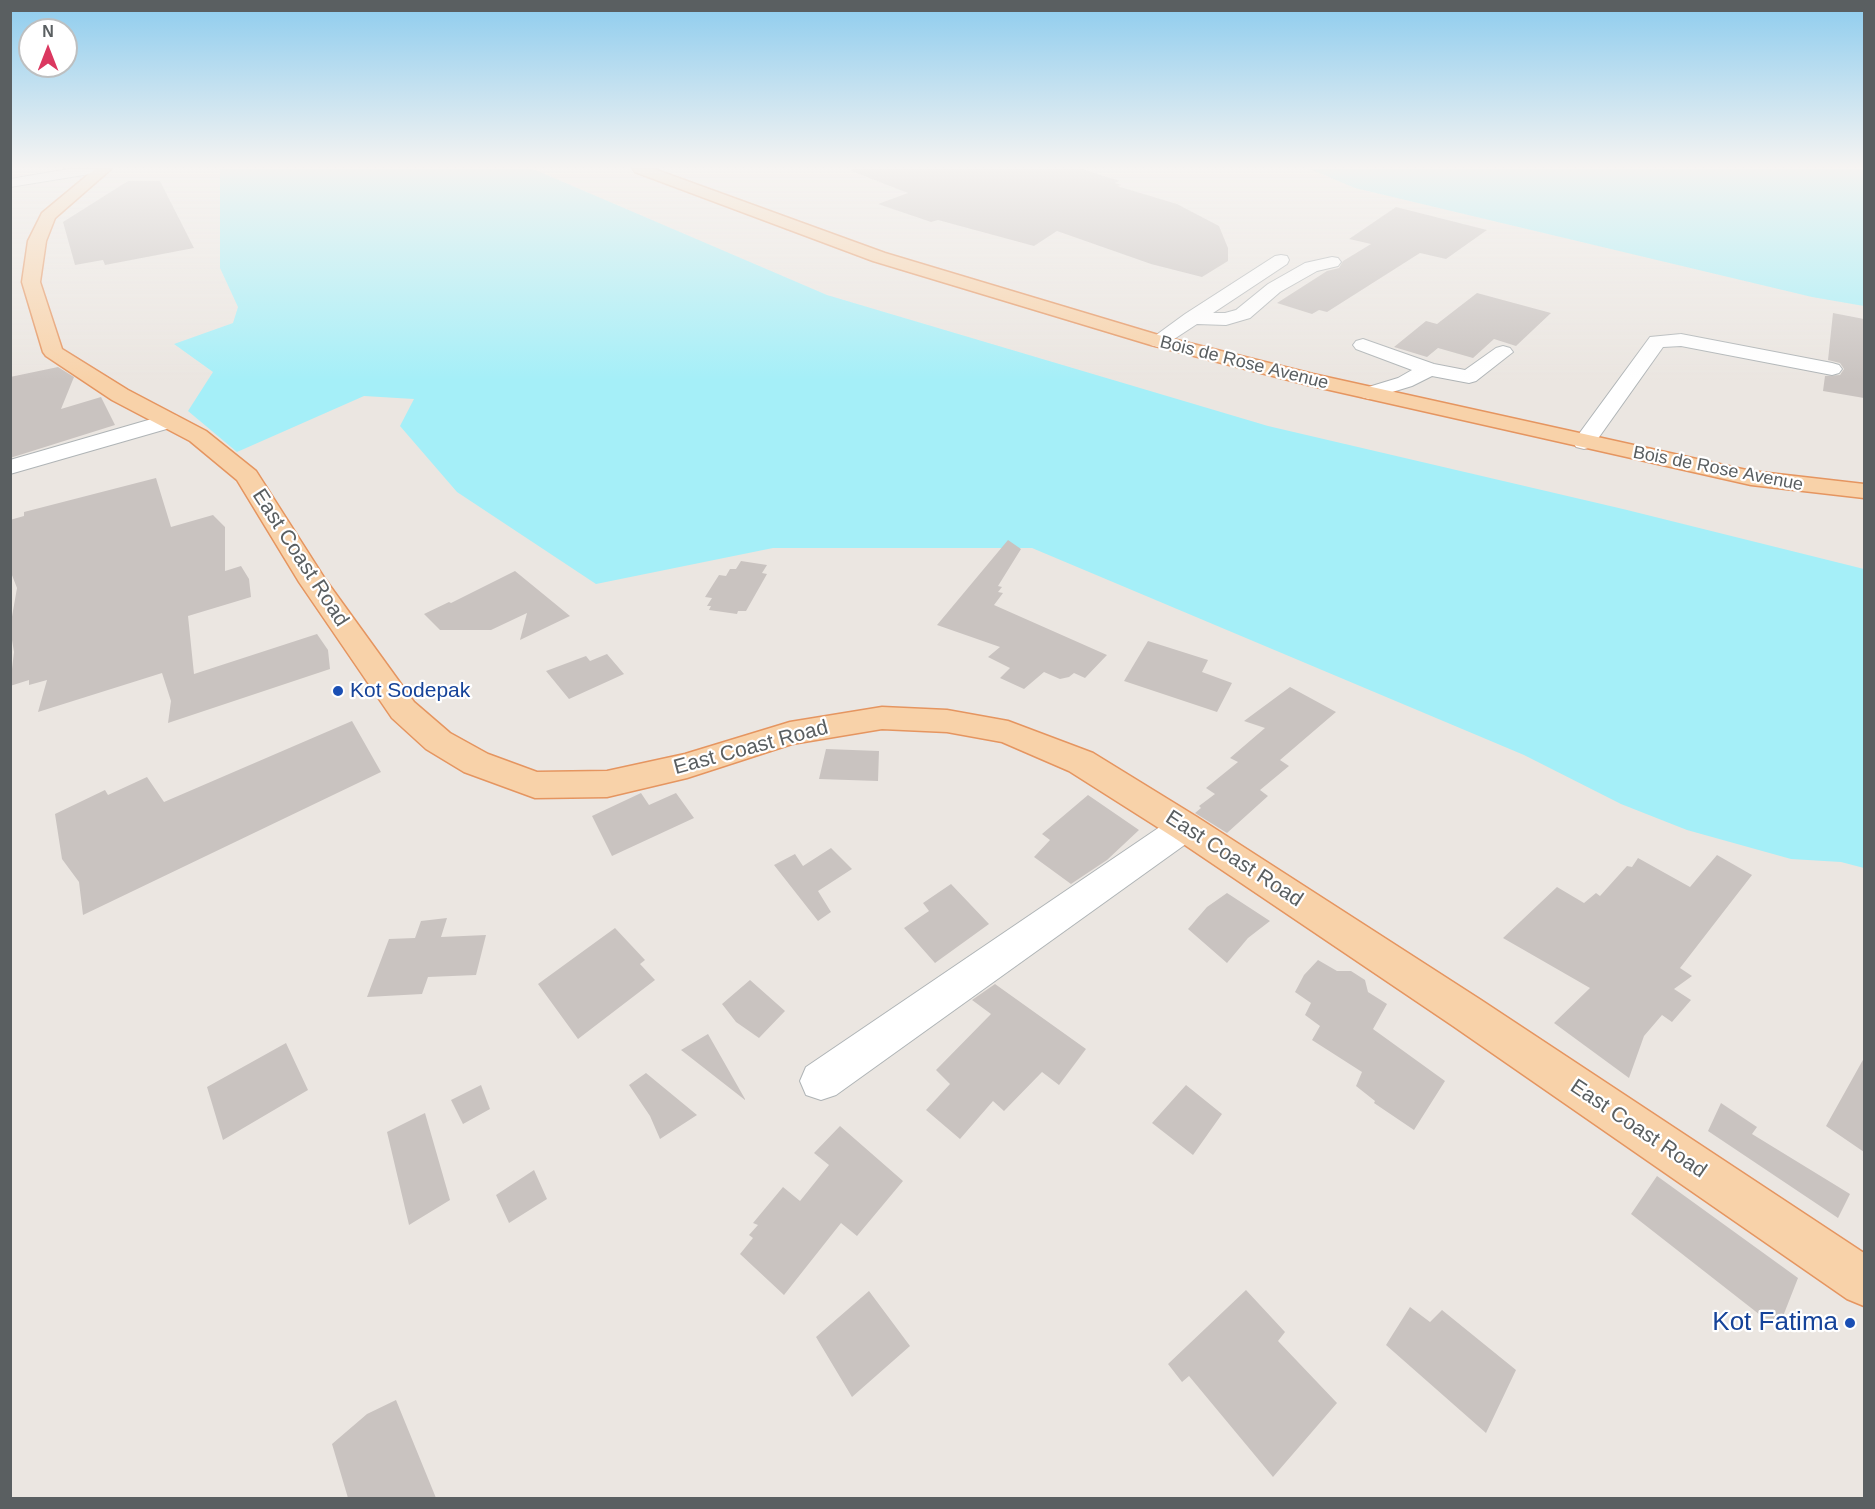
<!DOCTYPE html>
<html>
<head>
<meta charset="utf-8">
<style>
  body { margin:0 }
  #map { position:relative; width:1875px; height:1509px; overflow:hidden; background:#ebe6e1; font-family:Arial,sans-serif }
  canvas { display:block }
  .frame { position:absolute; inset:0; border:12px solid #5a5f61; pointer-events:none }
  .north { position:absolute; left:18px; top:18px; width:60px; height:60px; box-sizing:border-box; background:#fff; border:2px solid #bdbfc0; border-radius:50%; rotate:0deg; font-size:16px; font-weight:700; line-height:24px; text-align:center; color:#5a5f61 }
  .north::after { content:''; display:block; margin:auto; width:21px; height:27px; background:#db3860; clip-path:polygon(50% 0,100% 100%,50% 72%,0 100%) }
</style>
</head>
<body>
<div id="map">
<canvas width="1875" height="1509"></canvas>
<div class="frame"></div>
<div class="north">N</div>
</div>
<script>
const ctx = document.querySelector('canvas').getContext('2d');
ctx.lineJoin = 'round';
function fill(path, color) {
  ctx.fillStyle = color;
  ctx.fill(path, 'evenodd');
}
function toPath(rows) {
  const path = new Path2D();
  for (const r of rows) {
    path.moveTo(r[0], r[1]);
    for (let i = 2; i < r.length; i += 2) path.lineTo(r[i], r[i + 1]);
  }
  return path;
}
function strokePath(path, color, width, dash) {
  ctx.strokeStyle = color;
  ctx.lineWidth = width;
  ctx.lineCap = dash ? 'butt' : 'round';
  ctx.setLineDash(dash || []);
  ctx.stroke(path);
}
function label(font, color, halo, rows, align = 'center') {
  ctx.font = font + ' Arial,sans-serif';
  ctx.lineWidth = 4.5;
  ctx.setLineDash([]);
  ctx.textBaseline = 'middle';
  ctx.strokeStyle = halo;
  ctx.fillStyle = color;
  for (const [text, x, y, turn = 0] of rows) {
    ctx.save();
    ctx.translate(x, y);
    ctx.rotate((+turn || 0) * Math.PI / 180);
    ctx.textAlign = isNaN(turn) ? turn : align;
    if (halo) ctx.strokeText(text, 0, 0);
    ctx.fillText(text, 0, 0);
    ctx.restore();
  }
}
const water = toPath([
  [220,169,533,169,827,295,1268,426,1623,509,1864,569,1864,868,1841,862,1791,859,1687,830,1621,804,1524,755,1032,548,773,548,596,584,457,492,400,426,414,399,364,396,237,452,188,411,213,372,174,344,233,323,238,307,220,268],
  [1310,169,1864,169,1864,306,1812,297,1355,188]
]);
const building = toPath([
  [852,169,1082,169,1120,181,1115,183,1121,185,1117,186,1177,204,1219,226,1228,248,1228,261,1202,277,1151,264,1057,231,1034,246,938,220,931,222,878,204,908,193,851,171],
  [128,181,160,181,194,248,105,265,103,260,75,265,63,222],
  [1396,207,1487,230,1446,259,1420,253,1327,312,1319,310,1312,314,1277,303,1327,271,1339,268,1343,261,1371,244,1349,239],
  [1477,293,1551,313,1516,346,1494,339,1473,358,1438,348,1427,357,1394,347,1426,321,1437,324],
  [1833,313,1864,319,1864,398,1823,391,1825,376,1840,375,1844,369,1840,363,1828,360],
  [58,367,74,377,61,409,101,397,115,425,10,458,10,377],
  [156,478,171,527,213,515,225,527,225,571,241,566,249,579,251,597,188,616,194,674,317,634,328,650,330,669,168,723,171,701,162,673,38,712,47,680,29,685,29,680,10,686,14,652,10,628,17,588,10,570,10,520,24,516,24,512],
  [1008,540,1021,549,998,586,1002,587,998,592,1003,593,994,605,1107,655,1085,678,1074,673,1069,677,1060,679,1044,672,1024,689,1000,678,1010,668,988,657,1000,647,937,625],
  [741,561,767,565,762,573,767,574,746,611,738,611,737,614,709,610,711,606,707,606,712,598,705,597,719,575,726,576,730,569,736,569],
  [515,571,570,616,520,640,527,613,491,630,440,630,424,614,449,602,451,603],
  [1148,641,1208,660,1202,672,1232,683,1217,712,1124,681],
  [607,654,624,674,569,699,546,671,586,656,590,661],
  [1290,687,1336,712,1280,760,1289,766,1260,790,1268,796,1227,833,1195,813,1201,808,1199,806,1215,794,1206,788,1238,762,1230,758,1265,728,1244,721],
  [352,721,381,772,83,915,79,882,62,859,55,814,105,790,108,795,147,777,164,802],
  [826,749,879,751,878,781,819,779],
  [641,793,649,805,676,793,694,818,612,856,592,816],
  [1088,795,1139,830,1107,860,1071,884,1034,857,1050,840,1042,834],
  [831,848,852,869,818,891,831,912,818,921,774,865,795,854,803,866],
  [1717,855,1752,875,1680,968,1692,976,1674,989,1691,1000,1672,1022,1662,1015,1644,1036,1629,1078,1554,1023,1590,988,1503,938,1557,887,1584,903,1596,893,1600,896,1627,866,1632,867,1638,858,1690,887],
  [951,884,989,924,935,963,904,928,929,911,923,903],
  [1227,893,1270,921,1248,938,1227,963,1188,929,1207,907],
  [447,918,441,937,486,935,476,975,428,977,422,994,367,997,389,939,415,938,421,921],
  [615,928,645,960,640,964,655,980,578,1039,538,984],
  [1318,960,1337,971,1351,971,1365,980,1368,992,1387,1004,1373,1029,1445,1081,1414,1130,1374,1103,1375,1101,1356,1086,1362,1072,1312,1040,1320,1026,1305,1015,1311,1003,1295,992,1304,975],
  [750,980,785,1011,759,1038,736,1022,722,1004],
  [995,984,1086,1049,1059,1085,1042,1072,1004,1111,993,1101,960,1139,926,1110,950,1084,936,1070,991,1014,972,1000],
  [708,1034,745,1099,745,1100,681,1050],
  [286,1043,308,1090,223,1140,207,1087],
  [1864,1058,1864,1152,1826,1126],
  [646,1073,697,1115,660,1139,650,1116,629,1085],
  [481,1085,490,1109,463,1124,451,1100],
  [1186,1085,1222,1114,1193,1155,1152,1123],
  [1721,1103,1757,1127,1752,1134,1850,1194,1838,1218,1708,1131],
  [425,1113,450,1200,409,1225,387,1132],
  [840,1126,903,1181,857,1236,841,1223,784,1295,740,1254,753,1238,749,1235,758,1225,753,1223,783,1187,800,1201,829,1165,814,1153],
  [534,1170,547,1199,509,1223,496,1195],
  [1657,1176,1798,1278,1778,1329,1631,1214],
  [1246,1290,1285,1332,1278,1341,1337,1403,1273,1477,1189,1376,1182,1382,1168,1364],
  [869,1291,910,1346,852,1397,816,1337],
  [1410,1307,1430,1322,1442,1310,1516,1370,1486,1433,1386,1345],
  [396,1400,436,1498,348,1498,332,1444,367,1414]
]);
const minor = toPath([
  [69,169,103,169,96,173,10,187,10,179,69,169],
  [1281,255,1287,256,1289,260,1287,264,1213,313,1225,313,1236,310,1268,284,1305,263,1332,257,1338,258,1341,262,1338,266,1317,271,1280,292,1250,318,1226,325,1197,324,1165,345,1158,347,1151,345,1148,341,1185,314,1275,256,1281,255],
  [1681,334,1832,363,1839,365,1842,369,1839,373,1832,375,1681,346,1663,347,1592,447,1584,449,1576,447,1573,442,1650,337,1681,334],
  [1363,339,1434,364,1465,370,1496,348,1503,346,1510,348,1513,352,1476,381,1469,383,1432,376,1412,386,1369,399,1362,397,1359,393,1362,389,1398,378,1412,370,1356,349,1353,345,1356,341,1363,339],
  [169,414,177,416,180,421,177,426,10,474,10,460,169,414],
  [1185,814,1197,818,1202,827,1197,836,836,1095,821,1100,806,1095,800,1081,806,1067,1173,818,1185,814]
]);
const major = toPath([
  [95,169,111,169,55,218,46,241,40,282,62,349,128,390,206,431,256,471,325,579,414,702,450,733,488,754,537,772,607,771,685,754,790,722,882,707,947,710,1008,721,1093,753,1197,817,1481,1000,1864,1253,1864,1306,1847,1299,1453,1026,1173,837,1069,771,1002,742,947,732,882,729,792,744,687,778,607,797,535,798,464,772,426,749,392,718,299,582,237,480,190,441,112,400,46,356,43,352,22,282,28,241,42,213,95,169],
  [633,169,654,169,885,253,1165,337,1313,374,1751,471,1864,484,1864,498,1751,485,1312,386,1151,345,873,261,635,172,633,169]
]);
const markers = [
  [338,691,6,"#1a4fb4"],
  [1850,1323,6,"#1a4fb4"]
];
const farStreetnames = [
  ["Bois de Rose Avenue",1244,363,14],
  ["Bois de Rose Avenue",1718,469,11]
];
const streetNames = [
  ["East Coast Road",300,558,57],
  ["East Coast Road",751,748,-15],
  ["East Coast Road",1234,859,33],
  ["East Coast Road",1638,1129,34]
];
const transitNames = [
  ["Kot Sodepak",350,691]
];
const nearTransitnames = [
  ["Kot Fatima",1838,1323]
];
fill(water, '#a5eff8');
fill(building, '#c9c3c0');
strokePath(minor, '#afb4b6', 2);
strokePath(major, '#e59560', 3);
fill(minor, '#fff');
fill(major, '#f8d2a9');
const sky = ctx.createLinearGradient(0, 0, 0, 380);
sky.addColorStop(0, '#8dccee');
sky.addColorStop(0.44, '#f6f4f2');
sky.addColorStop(1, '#f6f4f200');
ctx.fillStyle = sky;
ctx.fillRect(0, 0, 1875, 380);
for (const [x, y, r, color] of markers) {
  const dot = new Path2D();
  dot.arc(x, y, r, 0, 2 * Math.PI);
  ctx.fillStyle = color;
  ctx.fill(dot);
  strokePath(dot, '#fff', 2);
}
label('18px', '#5a5f61', '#fff', farStreetnames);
label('21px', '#5a5f61', '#fff', streetNames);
label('21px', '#164399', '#fff', transitNames, 'left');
label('26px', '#164399', '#fff', nearTransitnames, 'right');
</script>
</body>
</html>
